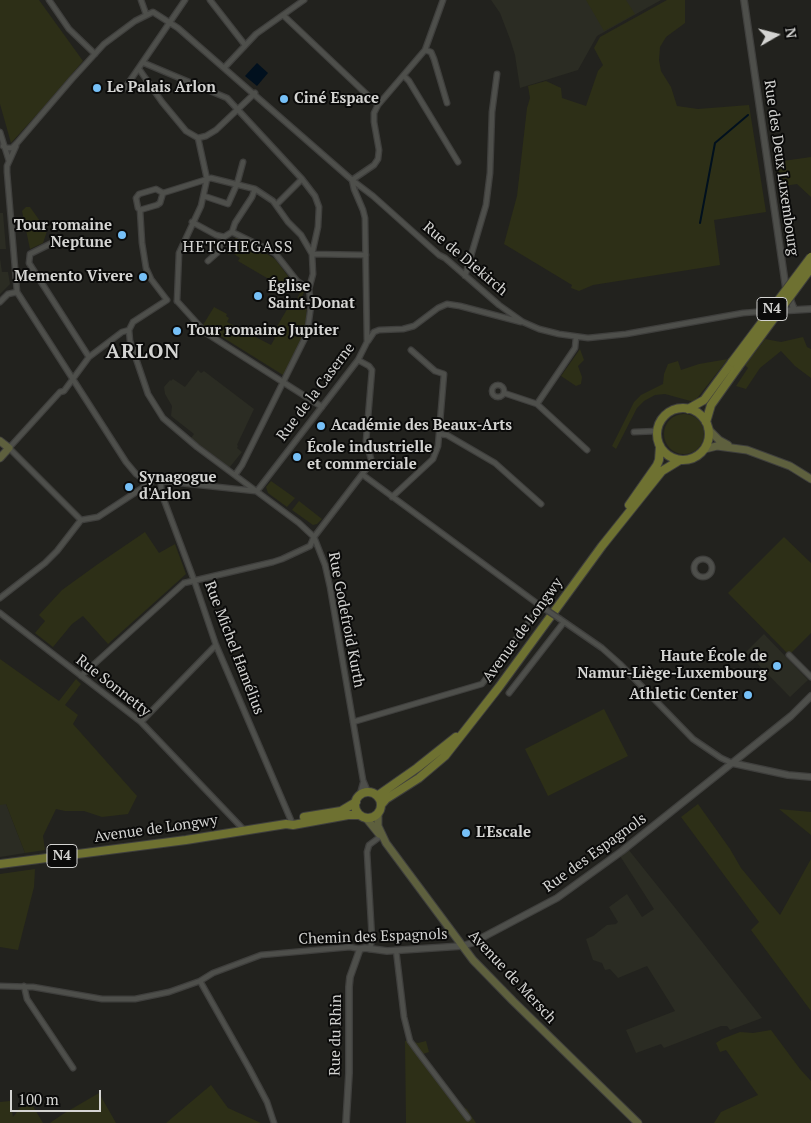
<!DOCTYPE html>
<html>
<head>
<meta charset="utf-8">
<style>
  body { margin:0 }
  #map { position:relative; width:811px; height:1123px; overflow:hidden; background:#22221e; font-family:"PT Serif",serif }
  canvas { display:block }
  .north { position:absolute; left:751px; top:10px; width:50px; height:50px; -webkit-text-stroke:4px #0b0b0a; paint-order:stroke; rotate:82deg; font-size:14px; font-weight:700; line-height:20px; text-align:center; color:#d4d4d2 }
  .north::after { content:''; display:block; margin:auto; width:18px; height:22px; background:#d4d4d2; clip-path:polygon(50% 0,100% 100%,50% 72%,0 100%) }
  .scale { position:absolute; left:10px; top:1090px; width:91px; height:22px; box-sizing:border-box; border:2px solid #d4d4d2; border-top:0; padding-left:6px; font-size:15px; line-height:18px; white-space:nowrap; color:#d4d4d2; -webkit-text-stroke:4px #0b0b0a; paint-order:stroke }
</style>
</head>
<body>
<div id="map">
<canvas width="811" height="1123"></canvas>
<div class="north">N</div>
<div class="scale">100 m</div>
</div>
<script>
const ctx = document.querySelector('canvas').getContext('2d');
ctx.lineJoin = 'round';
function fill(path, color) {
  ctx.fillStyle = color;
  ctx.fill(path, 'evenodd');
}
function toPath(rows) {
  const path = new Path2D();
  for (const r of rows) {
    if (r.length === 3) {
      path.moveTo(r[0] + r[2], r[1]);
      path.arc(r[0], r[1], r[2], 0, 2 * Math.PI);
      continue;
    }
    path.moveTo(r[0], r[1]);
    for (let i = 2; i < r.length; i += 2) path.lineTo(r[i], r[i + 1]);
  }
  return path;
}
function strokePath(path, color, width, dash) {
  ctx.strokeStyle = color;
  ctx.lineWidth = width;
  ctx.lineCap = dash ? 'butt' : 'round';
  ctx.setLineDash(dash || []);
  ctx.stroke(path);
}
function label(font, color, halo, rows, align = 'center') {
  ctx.font = font + ' "PT Serif",serif';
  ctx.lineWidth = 4;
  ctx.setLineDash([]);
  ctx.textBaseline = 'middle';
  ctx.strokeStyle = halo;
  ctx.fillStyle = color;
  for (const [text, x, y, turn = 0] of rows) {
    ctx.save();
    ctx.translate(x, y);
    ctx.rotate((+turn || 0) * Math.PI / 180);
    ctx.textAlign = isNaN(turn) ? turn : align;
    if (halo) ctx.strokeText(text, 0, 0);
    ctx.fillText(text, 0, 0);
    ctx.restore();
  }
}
const built = toPath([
  [491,0,661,0,597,36,578,70,520,88,515,55,510,39,500,13],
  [0,213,3,213,6,249,0,249],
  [0,258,2,272,8,272,10,284,0,294],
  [198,370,201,373,204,371,254,409,237,445,238,446,237,448,242,452,229,468,191,438,194,434,171,416,172,406,165,394,164,387,170,380,171,381,173,379,185,387],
  [764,634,808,680,790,697,746,652],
  [0,791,6,804,25,853,0,857],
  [628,849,684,919,762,1018,730,1030,727,1026,721,1026,664,1048,661,1044,636,1053,626,1030,675,1011,647,966,618,978,610,969,605,970,602,963,593,960,586,939,593,936,607,925,616,924,618,922,609,907,627,894,642,917,654,909,620,856]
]);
const green = toPath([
  [0,0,39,0,83,61,41,110,11,143,0,104],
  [586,0,626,0,635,14,604,31],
  [667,0,685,0,685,23,666,37,660,47,659,60,661,71,671,87,677,106,698,109,749,105,766,212,714,220,720,265,593,285,579,291,571,288,572,285,504,244,517,196,527,108,530,98,528,86,546,81,561,88,562,98,586,106,598,71,603,65,594,48,600,37],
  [811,157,811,197,797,184,778,187,776,162],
  [26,207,30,207,47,231,43,243,30,249,22,211],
  [236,238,243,239,275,259,288,276,286,281,304,292,302,297,306,299,305,301,307,306,305,332,286,373,283,375,203,325,214,307,227,314,226,316,229,318,227,322,271,345,275,338,272,335,293,299,296,301,300,293,291,288,289,291,238,261,240,258,231,252,229,255,226,253,228,249,231,248,233,240],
  [803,337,807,347,811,349,811,378,795,366,781,351,760,368,746,389,736,386,748,368,745,365,765,339,781,342],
  [580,349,584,360,578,366,582,377,581,384,576,386,561,376],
  [728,359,694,402,665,394,655,395,644,401,637,408,616,449,612,446,634,402,641,395,663,384,664,374,668,364,678,361,681,370,699,364],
  [684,434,20],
  [271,481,295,498,287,507,268,493,266,487],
  [299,501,322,519,317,524,313,525,292,510],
  [145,532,159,553,175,544,186,574,108,644,83,616,72,624,53,647,35,633,45,621,39,615,62,590,98,564],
  [784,537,811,563,811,633,789,655,728,593],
  [0,659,59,701,76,679,81,684,65,705,78,715,73,724,137,796,128,814,102,817,84,811,65,811,56,809,43,836,45,850,25,853,6,804,0,805],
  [604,709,628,756,548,796,525,749],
  [698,804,730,849,741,868,780,915,811,859,811,1011,751,930,759,922,681,817],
  [779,809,811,812,811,835],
  [35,869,34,887,18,950,0,947,0,874],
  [771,1030,800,1069,811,1081,811,1123,714,1123,721,1112,758,1095,726,1050,720,1052,716,1043,722,1039,740,1032,753,1033],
  [405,1041,410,1041,418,1043,426,1041,429,1052,423,1054,463,1107,467,1109,476,1123,406,1123],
  [211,1085,228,1108,261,1123,166,1123],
  [99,1093,116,1123,50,1123,63,1114],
  [10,1101,13,1117,23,1104,31,1103,43,1123,0,1123,0,1102]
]);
const water = toPath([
  [257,63,268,73,257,86,245,76]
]);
const stream = toPath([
  [700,223,715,143,748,115]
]);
const minor = toPath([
  [49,0,69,29,95,54],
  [141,0,146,14],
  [210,0,245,45],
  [283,15,378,105],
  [425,50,431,52,434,59,447,103],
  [144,63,227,98,302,179,315,196,319,207,318,227,312,254,313,274,309,289,311,306,307,334,242,465,235,475],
  [224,68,256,34,304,0],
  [139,69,162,102,186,131,198,138,206,136,216,130,255,93],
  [404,76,409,81,458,162],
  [125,88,185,0],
  [0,132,9,161],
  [3,146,7,148,12,148,17,143,72,79,104,44,135,21,153,12,178,28,352,180,373,196,439,255,445,258,499,305,523,322,539,329,559,334,588,338,626,334,743,313,769,311],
  [16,146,7,166,7,172,17,292,126,462,136,474,143,479,255,491],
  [352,180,374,165,378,159,379,150,374,122,374,113,378,105,425,50,443,0],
  [163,193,211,178,255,189,273,201,288,222,301,235,312,254],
  [204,196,228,204,237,184,243,162],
  [276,205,302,179],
  [140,210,157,205,160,203,163,193,156,189,139,194,136,198,138,208,140,210,142,243,146,268,151,279,167,300],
  [192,222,216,235,224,237,232,232],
  [232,232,275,253,297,281,309,289],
  [232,232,235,223,252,197,255,189],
  [56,241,30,254,29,263,89,357],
  [312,254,366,255],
  [208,261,217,253,224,237],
  [465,276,486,205,490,173,492,112,497,74],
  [167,300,133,322,129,330,130,341,148,394,163,418,197,447,299,523,314,537,325,565,330,587,363,780,368,792],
  [177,301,206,333,322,407],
  [177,301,179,253,201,206,207,179,198,138],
  [0,302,8,294,17,292],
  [368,341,374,332,379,330,403,329,414,326,438,308,447,304,460,306,521,322],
  [498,391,6],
  [504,393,537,404,587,450],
  [537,404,575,348,576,337],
  [634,432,658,431],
  [439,434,447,435,495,463,541,504],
  [363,475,542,607],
  [161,482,161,492,194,580,216,645,293,825],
  [257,491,358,360,367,342,365,218,363,210,354,189,352,180],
  [392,497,433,459,438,446,444,374,435,371,411,350],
  [81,520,9,448,60,392,64,391,89,357,122,332,129,330],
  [81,520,98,517,153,481],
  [703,568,9],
  [0,598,45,563,57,551,81,520],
  [0,613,141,722,244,830],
  [560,619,602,648,620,664,693,739,721,758,732,763],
  [789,655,811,677],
  [81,676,184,583,273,562,282,559,310,546,314,537,370,464,371,459,366,441,372,370,369,366,358,360],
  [509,693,564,622],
  [141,722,216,645],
  [353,722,482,684,541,606],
  [360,794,363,783],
  [370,949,372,939,367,852,369,845,381,836],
  [396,950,404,1017,410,1041,418,1052,468,1118],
  [200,981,249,1068,267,1102,274,1123],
  [0,986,33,987,102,999,135,999,169,992,200,981,213,973,261,955,350,947,360,949],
  [24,986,27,999,73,1068]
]);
const tertiary = toPath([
  [744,0,786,289,794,309],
  [777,311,811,309],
  [732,763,788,775,811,777],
  [346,1123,349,1073,349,987,350,977,360,949,365,948,387,951,462,946,472,943,557,898,622,851,791,716,811,696]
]);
const secondary = toPath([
  [708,429,719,440,728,445],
  [0,441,9,448,0,458],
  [705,449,717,446,747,450,790,466,811,479],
  [378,814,378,826,386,843,473,960,513,1001,638,1123],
  [366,818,379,834]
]);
const primary = toPath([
  [683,434,26],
  [688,409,704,400,732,362],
  [706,422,711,405,738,367],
  [629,505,657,465,659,460,660,446],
  [368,805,13],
  [377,796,417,768,456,737],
  [381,805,386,799,419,778,445,756,499,687,602,546,662,471,680,460],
  [304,817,341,811,356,802],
  [0,864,186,840,286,824,293,825,348,815,359,815]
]);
const minorBridge = toPath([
  [542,607,560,619]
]);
const primaryBridge = toPath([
  [732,362,811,257],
  [738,367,811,268]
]);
const markers = [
  [97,88,5,"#76c0f7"],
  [284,99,5,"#76c0f7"],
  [122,235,5,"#76c0f7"],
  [143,277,5,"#76c0f7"],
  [258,296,5,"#76c0f7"],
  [177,331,5,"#76c0f7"],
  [321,426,5,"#76c0f7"],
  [297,457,5,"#76c0f7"],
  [129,487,5,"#76c0f7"],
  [777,666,5,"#76c0f7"],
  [748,695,5,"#76c0f7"],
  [466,833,5,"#76c0f7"]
];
const shields = [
  [772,309,30],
  [62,856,30]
];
const shieldNames = [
  ["N4",772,309],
  ["N4",62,856]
];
const poiNames = [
  ["Le Palais Arlon",107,88],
  ["Ciné Espace",294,99],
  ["Tour romaine",112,226,"right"],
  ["Neptune",112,243,"right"],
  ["Memento Vivere",133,277,"right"],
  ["Église",268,287],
  ["Saint-Donat",268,304],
  ["Tour romaine Jupiter",187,331],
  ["Académie des Beaux-Arts",331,426],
  ["École industrielle",307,448],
  ["et commerciale",307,465],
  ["Synagogue",139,478],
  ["d'Arlon",139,495],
  ["Haute École de",767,657,"right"],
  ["Namur-Liège-Luxembourg",767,674,"right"],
  ["Athletic Center",738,695,"right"],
  ["L'Escale",476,833]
];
const streetNames = [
  ["Rue des Deux Luxembourg",781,168,82],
  ["Rue de Diekirch",465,259,40],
  ["Rue de la Caserne",316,392,-53],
  ["Rue Godefroid Kurth",346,620,79],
  ["Avenue de Longwy",523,630,-54],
  ["Rue Michel Hamélius",234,648,69],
  ["Rue Sonnetty",113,686,38],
  ["Avenue de Longwy",156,829,-8],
  ["Rue des Espagnols",595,853,-36],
  ["Chemin des Espagnols",373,937,-2],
  ["Avenue de Mersch",512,977,47],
  ["Rue du Rhin",336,1035,-89]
];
const neighbourhoodNames = [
  ["HETCHEGASS",238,247]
];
const districtNames = [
  ["ARLON",143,352]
];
fill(built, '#2b2c23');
fill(green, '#2d2f17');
fill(water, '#01101e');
strokePath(stream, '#01101e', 2);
strokePath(minor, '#3f3f3d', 7);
strokePath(tertiary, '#3f3f3d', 8);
strokePath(secondary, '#3f3f3d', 9);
strokePath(primary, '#3f3f3d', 10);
strokePath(minor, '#4e4f4b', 4.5);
strokePath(tertiary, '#4e4f4b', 5.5);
strokePath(secondary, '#5e603e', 7);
strokePath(primary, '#6e7131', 8);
strokePath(minorBridge, '#3f3f3d', 7, []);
strokePath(primaryBridge, '#3f3f3d', 10, []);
strokePath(minorBridge, '#4e4f4b', 4.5);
strokePath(primaryBridge, '#6e7131', 8);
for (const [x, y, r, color] of markers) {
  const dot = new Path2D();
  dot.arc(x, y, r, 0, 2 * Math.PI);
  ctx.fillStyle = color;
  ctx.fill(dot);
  strokePath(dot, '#0b0b0a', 2);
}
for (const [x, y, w] of shields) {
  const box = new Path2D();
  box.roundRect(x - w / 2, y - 11.5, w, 23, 4);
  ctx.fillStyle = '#0b0b0a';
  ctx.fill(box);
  strokePath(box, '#d4d4d2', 1);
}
label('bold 14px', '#d4d4d2', null, shieldNames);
label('bold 15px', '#d4d4d2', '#0b0b0a', poiNames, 'left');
label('15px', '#d4d4d2', '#0b0b0a', streetNames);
ctx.letterSpacing = '1px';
label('16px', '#d4d4d2', '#0b0b0a', neighbourhoodNames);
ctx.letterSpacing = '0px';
ctx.letterSpacing = '1px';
label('bold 20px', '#d4d4d2', '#0b0b0a', districtNames);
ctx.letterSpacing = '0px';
</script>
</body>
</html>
